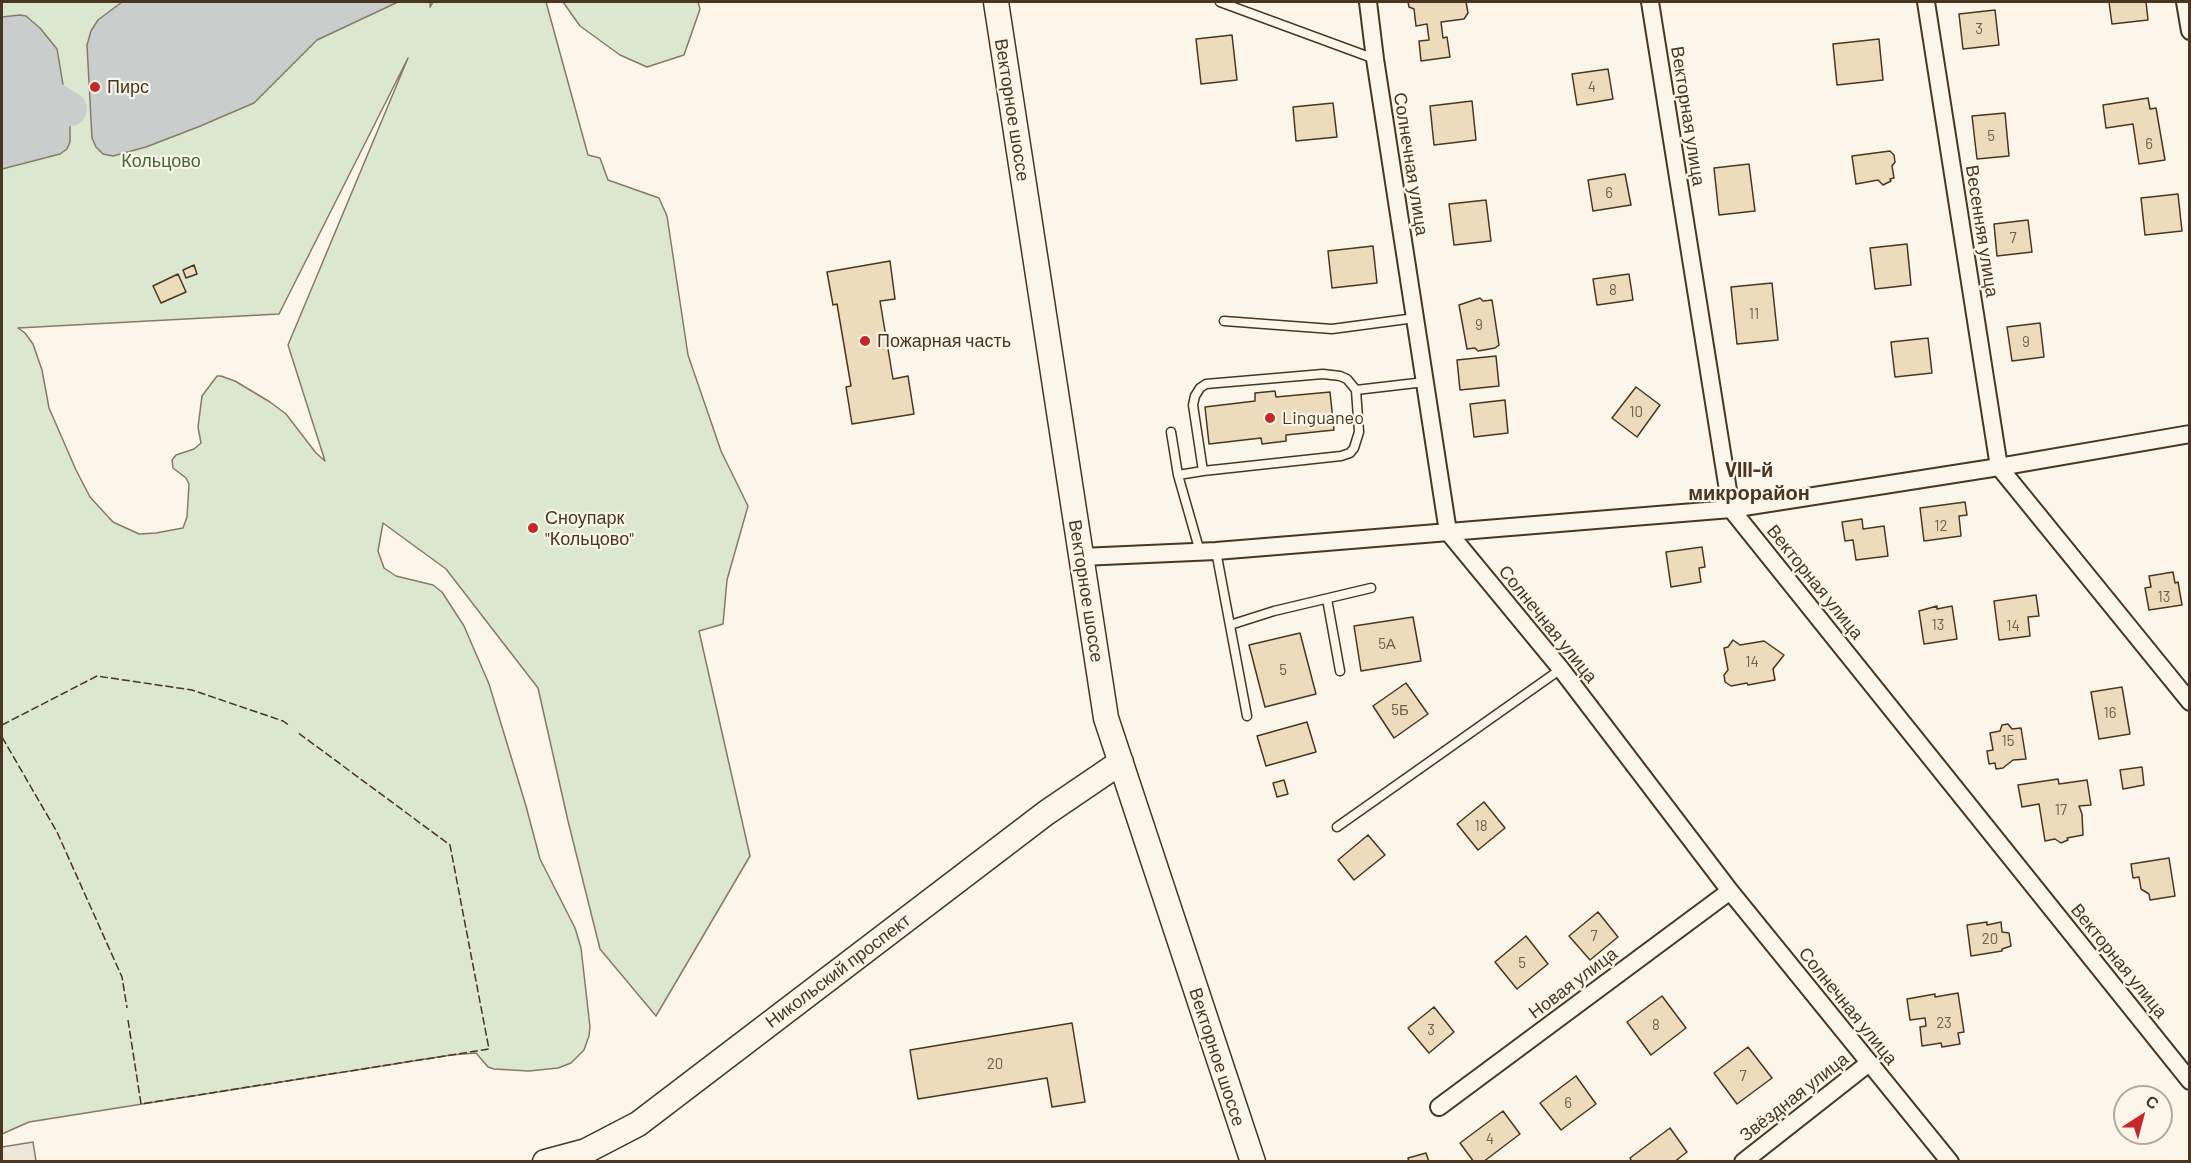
<!DOCTYPE html>
<html>
<head>
<meta charset="utf-8">
<style>
  body { margin:0 }
  #map { position:relative; width:2191px; height:1163px; overflow:hidden; background:#fbf6e9; font-family:Barlow,sans-serif }
  canvas { display:block }
  .frame { position:absolute; inset:0; border:3px solid #4a3520; pointer-events:none }
  .north { position:absolute; left:2113px; top:1085px; width:60px; height:60px; box-sizing:border-box; background:#fbf6e9; border:2px solid #b4a999; border-radius:50%; rotate:36deg; font-size:16px; font-weight:700; line-height:24px; text-align:center; color:#4a3520 }
  .north::after { content:''; display:block; margin:auto; width:21px; height:27px; background:#c62828; clip-path:polygon(50% 0,100% 100%,50% 72%,0 100%) }
</style>
</head>
<body>
<div id="map">
<canvas width="2191" height="1163"></canvas>
<div class="frame"></div>
<div class="north">С</div>
</div>
<script>
const ctx = document.querySelector('canvas').getContext('2d');
ctx.lineJoin = 'round';
function fill(path, color) {
  ctx.fillStyle = color;
  ctx.fill(path, 'evenodd');
}
function toPath(rows) {
  const path = new Path2D();
  for (const r of rows) {
    path.moveTo(r[0], r[1]);
    for (let i = 2; i < r.length; i += 2) path.lineTo(r[i], r[i + 1]);
  }
  return path;
}
function strokePath(path, color, width, dash) {
  ctx.strokeStyle = color;
  ctx.lineWidth = width;
  ctx.lineCap = dash ? 'butt' : 'round';
  ctx.setLineDash(dash || []);
  ctx.stroke(path);
}
function label(font, color, halo, rows, align = 'center') {
  ctx.font = font + ' Barlow,sans-serif';
  ctx.lineWidth = 4.5;
  ctx.setLineDash([]);
  ctx.textBaseline = 'middle';
  ctx.strokeStyle = halo;
  ctx.fillStyle = color;
  for (const [text, x, y, turn = 0] of rows) {
    ctx.save();
    ctx.translate(x, y);
    ctx.rotate((+turn || 0) * Math.PI / 180);
    ctx.textAlign = isNaN(turn) ? turn : align;
    if (halo) ctx.strokeText(text, 0, 0);
    ctx.fillText(text, 0, 0);
    ctx.restore();
  }
}
const green = toPath([
  [2,2,430,2,430,7,433,2,546,2,588,155,600,158,608,180,659,198,667,216,688,355,721,451,748,506,727,580,723,624,699,631,750,856,656,1016,600,949,568,821,538,688,446,569,383,523,378,551,384,568,396,576,433,585,442,592,464,626,489,684,526,806,540,859,575,928,581,948,590,1027,589,1036,584,1050,571,1063,558,1068,529,1071,494,1069,488,1067,476,1053,451,1055,29,1122,2,1134,2,2],
  [408,58,288,345,325,461,316,453,286,414,270,402,235,381,221,376,217,376,202,396,198,427,201,443,194,449,176,455,172,460,173,468,186,478,189,484,187,517,183,528,156,533,139,534,113,522,90,497,76,470,49,408,42,370,33,344,25,333,18,328,279,314,408,58],
  [563,2,698,2,700,9,684,55,647,67,620,55,580,26,563,2]
]);
const parking = toPath([
  [33,1142,36,1161,2,1161,2,1147,33,1142]
]);
const water = toPath([
  [122,2,398,2,317,40,254,103,198,127,146,147,113,156,103,154,96,147,92,138,87,45,91,31,98,20,122,2],
  [20,15,26,16,40,28,57,49,70,126,70,142,67,149,60,154,2,169,2,17,20,15]
]);
const river = toPath([
  [2,72,40,90,70,109]
]);
const building = toPath([
  [1408,2,1470,2,1466,2,1468,13,1464,19,1441,22,1443,38,1447,37,1450,57,1421,61,1419,41,1429,40,1427,24,1416,26,1414,9,1409,7,1408,2],
  [2109,2,2146,2,2148,20,2112,24,2109,2],
  [1995,10,1999,45,1963,49,1959,14,1995,10],
  [1232,35,1237,80,1201,84,1196,39,1232,35],
  [1879,39,1883,80,1837,85,1833,44,1879,39],
  [1608,69,1613,99,1577,105,1572,74,1608,69],
  [2148,98,2150,109,2156,108,2165,160,2139,164,2133,124,2106,128,2103,105,2148,98],
  [1472,101,1476,140,1434,145,1430,106,1472,101],
  [1333,103,1337,137,1296,141,1293,107,1333,103],
  [2005,113,2009,156,1977,159,1972,116,2005,113],
  [1890,151,1894,155,1895,162,1892,166,1894,178,1890,179,1891,181,1883,185,1878,180,1856,184,1852,156,1890,151],
  [1749,164,1755,211,1719,215,1714,168,1749,164],
  [1625,174,1631,205,1593,211,1588,180,1625,174],
  [2178,194,2182,231,2145,235,2141,198,2178,194],
  [1486,200,1491,241,1454,245,1449,204,1486,200],
  [2028,220,2032,252,1997,256,1994,224,2028,220],
  [1907,244,1911,285,1875,289,1870,248,1907,244],
  [1373,246,1377,283,1332,288,1328,251,1373,246],
  [890,261,895,299,880,301,893,379,908,376,914,414,852,424,846,387,851,386,837,304,833,305,827,272,890,261],
  [194,265,197,274,186,278,183,270,194,265],
  [178,274,186,292,161,303,153,286,178,274],
  [1629,274,1633,300,1597,305,1593,279,1629,274],
  [1772,283,1778,340,1737,344,1731,287,1772,283],
  [1480,298,1483,301,1492,300,1499,345,1495,348,1478,351,1475,348,1467,349,1459,305,1480,298],
  [2040,323,2044,357,2012,361,2007,327,2040,323],
  [1928,338,1932,373,1895,377,1891,342,1928,338],
  [1496,356,1499,386,1460,390,1457,360,1496,356],
  [1636,387,1660,405,1637,437,1612,418,1636,387],
  [1275,391,1276,397,1330,392,1334,430,1286,435,1286,441,1262,444,1261,438,1209,444,1205,407,1255,401,1255,393,1275,391],
  [1505,400,1508,433,1474,437,1470,404,1505,400],
  [1965,502,1967,515,1959,516,1961,536,1924,541,1920,508,1965,502],
  [1862,519,1863,529,1884,526,1888,556,1856,560,1853,540,1845,541,1842,522,1862,519],
  [1702,547,1705,567,1699,568,1701,582,1671,587,1666,552,1702,547],
  [2173,572,2175,583,2178,582,2182,605,2149,610,2145,588,2151,587,2149,576,2173,572],
  [2036,595,2039,616,2028,617,2030,636,1999,640,1994,601,2036,595],
  [1937,606,1937,609,1952,606,1957,639,1924,644,1919,611,1937,606],
  [1413,617,1421,661,1361,671,1354,626,1413,617],
  [1300,633,1316,694,1265,707,1249,645,1300,633],
  [1733,640,1740,645,1764,641,1784,655,1773,669,1775,680,1748,685,1747,683,1731,686,1725,682,1724,675,1728,670,1724,648,1728,647,1733,640],
  [1406,683,1428,714,1394,738,1373,706,1406,683],
  [2122,687,2130,734,2099,739,2091,692,2122,687],
  [1307,722,1316,752,1266,766,1257,736,1307,722],
  [2008,724,2012,729,2021,728,2026,759,2013,760,2003,768,1996,769,1995,763,1989,764,1987,751,1993,750,1990,733,2000,731,2002,725,2008,724],
  [2142,767,2144,785,2123,789,2120,770,2142,767],
  [2058,779,2059,784,2087,780,2091,805,2079,806,2082,814,2083,835,2067,838,2068,840,2061,843,2055,839,2045,841,2039,804,2022,807,2018,785,2058,779],
  [1284,780,1288,794,1277,797,1273,783,1284,780],
  [1484,802,1505,828,1478,850,1457,824,1484,802],
  [1368,835,1385,855,1354,880,1338,860,1368,835],
  [2169,858,2175,896,2150,900,2149,894,2141,889,2139,877,2133,878,2131,864,2169,858],
  [1598,912,1618,937,1590,960,1569,936,1598,912],
  [1987,922,1987,925,2001,922,2002,932,2009,933,2011,946,2002,949,2002,951,1971,956,1967,925,1987,922],
  [1526,936,1548,964,1517,989,1495,962,1526,936],
  [1958,993,1964,1032,1958,1033,1960,1044,1942,1047,1941,1043,1922,1046,1920,1027,1926,1026,1925,1018,1910,1020,1907,999,1935,994,1935,997,1958,993],
  [1662,996,1686,1028,1651,1055,1627,1022,1662,996],
  [1434,1007,1454,1032,1429,1053,1408,1028,1434,1007],
  [1072,1023,1085,1102,1052,1107,1047,1078,918,1099,910,1050,1072,1023],
  [1748,1047,1772,1078,1737,1104,1714,1073,1748,1047],
  [1576,1076,1596,1104,1561,1130,1540,1103,1576,1076],
  [1503,1111,1520,1134,1483,1162,1474,1162,1460,1143,1503,1111],
  [1670,1128,1687,1152,1674,1162,1632,1162,1630,1158,1670,1128],
  [1426,1153,1429,1162,1409,1162,1408,1158,1426,1153]
]);
const lane = toPath([
  [1220,2,1375,59],
  [1224,321,1332,329,1415,318],
  [1356,390,1359,432,1354,448,1350,453,1341,456,1203,471,1193,405,1195,396,1200,388,1206,384,1323,374,1340,376,1347,379,1356,390,1425,382],
  [1171,432,1178,475],
  [1216,551,1247,716],
  [1200,552,1178,475,1203,471],
  [1327,599,1340,671],
  [1230,625,1274,611,1371,588],
  [1337,827,1561,669]
]);
const street = toPath([
  [1368,2,1375,59,1448,532,1561,669,1730,891,1950,1162],
  [1650,2,1731,509,2190,1081],
  [1926,2,1999,467,2190,702],
  [2185,2,2190,31],
  [1081,557,1216,551,1731,509,1999,467,2190,434],
  [1439,1107,1730,891],
  [1743,1162,1869,1063]
]);
const secondary = toPath([
  [996,2,1106,718,1253,1162],
  [545,1162,586,1151,638,1124,1046,813,1121,762]
]);
const fence = toPath([
  [2,725,97,676,192,690,283,721,290,726],
  [2,737,57,832,122,977,127,1008],
  [128,1020,141,1104,489,1049,450,845,297,732]
]);
const markers = [
  [95,87,6,"#c62828"],
  [865,341,6,"#c62828"],
  [1270,418,6,"#c62828"],
  [533,528,6,"#c62828"]
];
const numberNames = [
  ["3",1979,29],
  ["4",1592,87],
  ["5",1991,136],
  ["6",2149,144],
  ["6",1609,193],
  ["7",2013,238],
  ["8",1613,290],
  ["11",1754,314],
  ["9",1479,325],
  ["9",2026,342],
  ["10",1636,412],
  ["12",1941,526],
  ["13",2164,597],
  ["13",1938,625],
  ["14",2013,626],
  ["5А",1387,644],
  ["14",1752,662],
  ["5",1283,670],
  ["5Б",1400,710],
  ["16",2110,713],
  ["15",2008,741],
  ["17",2061,810],
  ["18",1481,826],
  ["7",1594,936],
  ["20",1990,939],
  ["5",1522,963],
  ["23",1944,1023],
  ["8",1656,1025],
  ["3",1431,1030],
  ["20",995,1064],
  ["7",1743,1076],
  ["6",1568,1103],
  ["4",1490,1139]
];
const poiNames = [
  ["Пирс",107,87],
  ["Пожарная часть",877,341],
  ["Linguaneo",1282,418],
  ["Сноупарк",545,518],
  ["\"Кольцово\"",545,539]
];
const streetNames = [
  ["Векторное шоссе",1012,110,81],
  ["Векторная улица",1688,116,81],
  ["Солнечная улица",1411,164,81],
  ["Весенняя улица",1982,231,81],
  ["Векторная улица",1815,582,51],
  ["Векторное шоссе",1086,591,81],
  ["Солнечная улица",1548,624,51],
  ["Векторная улица",2119,961,51],
  ["Никольский проспект",838,971,-37],
  ["Новая улица",1573,983,-37],
  ["Солнечная улица",1848,1006,51],
  ["Векторное шоссе",1217,1057,72],
  ["Звёздная улица",1794,1097,-38]
];
const parkNames = [
  ["Кольцово",161,161]
];
const neighbourhoodNames = [
  ["VIII-й",1749,470],
  ["микрорайон",1749,493]
];
fill(green, '#dce7d0');
strokePath(green, '#887966', 1.5);
fill(parking, '#ede7d9');
strokePath(parking, '#887966', 1.5);
fill(water, '#c9cecd');
strokePath(water, '#887966', 1.5);
strokePath(river, '#c9cecd', 34);
fill(building, '#ecdcbc');
strokePath(building, '#4a3520', 1.5);
strokePath(lane, '#4a3520', 11);
strokePath(street, '#4a3520', 20);
strokePath(secondary, '#4a3520', 27);
strokePath(lane, '#fbf6e9', 8);
strokePath(street, '#fbf6e9', 16);
strokePath(secondary, '#fbf6e9', 24);
strokePath(fence, '#4a3520', 1.5, [8, 3]);
for (const [x, y, r, color] of markers) {
  const dot = new Path2D();
  dot.arc(x, y, r, 0, 2 * Math.PI);
  ctx.fillStyle = color;
  ctx.fill(dot);
  strokePath(dot, '#fbf6e9', 2);
}
label('15px', '#725f47', null, numberNames);
label('18px', '#4a3520', '#fbf6e9', poiNames, 'left');
label('18px', '#4a3520', '#fbf6e9', streetNames);
label('18px', '#436837', '#fbf6e9', parkNames);
label('bold 20px', '#4a3520', '#fbf6e9', neighbourhoodNames);
</script>
</body>
</html>
